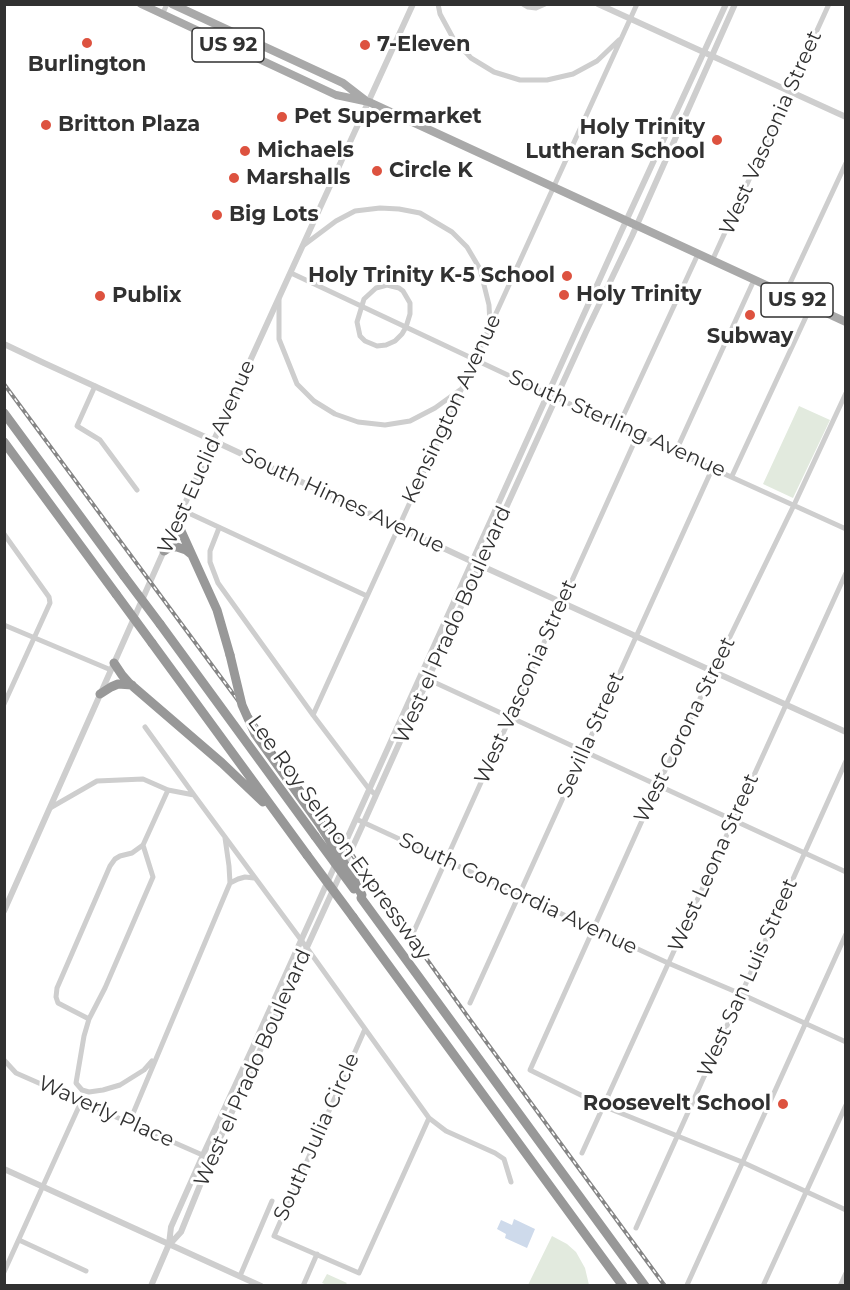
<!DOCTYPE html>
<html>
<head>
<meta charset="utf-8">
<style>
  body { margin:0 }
  #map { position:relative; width:850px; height:1290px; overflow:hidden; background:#fff; font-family:Montserrat,sans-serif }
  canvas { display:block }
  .frame { position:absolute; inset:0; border:6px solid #313131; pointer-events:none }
</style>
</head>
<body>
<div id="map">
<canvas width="850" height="1290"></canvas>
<div class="frame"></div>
</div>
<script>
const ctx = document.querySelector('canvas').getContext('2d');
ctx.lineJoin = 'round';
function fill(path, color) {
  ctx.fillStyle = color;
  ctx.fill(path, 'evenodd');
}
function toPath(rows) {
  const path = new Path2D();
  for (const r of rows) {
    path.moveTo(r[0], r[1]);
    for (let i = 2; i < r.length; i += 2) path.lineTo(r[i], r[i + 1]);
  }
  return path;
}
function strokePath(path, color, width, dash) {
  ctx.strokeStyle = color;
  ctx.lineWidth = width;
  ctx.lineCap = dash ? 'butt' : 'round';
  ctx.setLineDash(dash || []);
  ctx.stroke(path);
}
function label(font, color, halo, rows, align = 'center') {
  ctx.font = font + ' Montserrat,sans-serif';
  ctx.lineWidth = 6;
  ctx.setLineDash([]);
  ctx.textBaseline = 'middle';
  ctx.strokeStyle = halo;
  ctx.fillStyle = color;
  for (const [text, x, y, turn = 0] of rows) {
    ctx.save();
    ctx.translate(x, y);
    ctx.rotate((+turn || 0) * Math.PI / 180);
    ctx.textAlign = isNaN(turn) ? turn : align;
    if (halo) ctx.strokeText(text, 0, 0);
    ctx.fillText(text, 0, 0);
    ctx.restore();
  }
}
const green = toPath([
  [799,406,830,420,793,498,763,484],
  [552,1236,567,1244,576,1252,585,1268,589,1285,528,1285],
  [327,1274,347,1283,345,1285,327,1285,322,1283]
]);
const water = toPath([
  [514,1219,535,1229,527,1248,505,1238,506,1234,497,1229,501,1220,512,1225]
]);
const minor = toPath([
  [438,4,440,14,453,38,471,58,494,72,520,80,547,80,573,74,597,61,619,40],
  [523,4,528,7,536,8,545,4],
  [162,15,167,4],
  [304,245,336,221,355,211,380,208,399,209,420,213,452,232,467,247,480,269,489,305,490,325],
  [712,261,829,4],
  [291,273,548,394,846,529],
  [387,285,399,288,403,291,410,303,410,314,406,327,402,334,395,341,386,345,377,346,365,341,360,336,357,322,364,299,376,288,387,285],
  [785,294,846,163],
  [279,300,279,339,297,384,314,401,335,414,358,422,385,425,410,421,435,408,460,390],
  [95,386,77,426,100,440,137,490],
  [846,393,794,505,658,785,530,1070,603,1106,742,1162,846,1210],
  [619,425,698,254],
  [676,451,754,280],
  [732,476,811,306],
  [182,510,367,596],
  [219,528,210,551,210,562,218,583,313,715,369,789,376,795],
  [4,534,49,597,50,603,4,704],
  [4,625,111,670],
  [425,678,846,872],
  [313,715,637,4],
  [145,727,194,795],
  [50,808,97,781,143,779,168,790,194,795,307,948,429,1118,446,1131,495,1153,504,1159,511,1182],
  [356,819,668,963,741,994,846,1042],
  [143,845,168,790],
  [230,883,238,879,245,877,254,878],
  [414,931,638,434],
  [470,1003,713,467],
  [89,1019,58,1003,56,997,57,988,110,866,115,859,120,856,132,853,143,845],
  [365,1029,274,1236,359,1273,429,1118],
  [4,1060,16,1073,207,1157],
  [82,1090,76,1083,84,1036,89,1019,105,988,153,877,143,845],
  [82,1090,89,1092,103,1090,120,1085,144,1070,152,1061],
  [129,1123,230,883,229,866,225,838],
  [582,1153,846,573],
  [636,1228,846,761],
  [19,1240,86,1271],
  [4,1272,81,1102],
  [240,1276,272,1201],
  [687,1285,846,934],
  [303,1286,317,1254],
  [763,1286,846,1105],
  [840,1286,846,1273]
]);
const tertiary = toPath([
  [598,4,846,117],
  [4,344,44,363,214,441,473,562,846,732],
  [4,911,182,510,413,4],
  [4,1169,261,1286],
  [170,1244,181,1232,211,1158,364,822,428,679,586,332,632,236,735,4],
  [151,1286,169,1244,171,1227,203,1155,252,1049,621,232,726,4]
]);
const primary = toPath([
  [141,4,336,95,369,102,846,322],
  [172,4,343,83,365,100]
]);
const motorway = toPath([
  [4,413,124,576],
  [4,442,116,594],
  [177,522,217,610,230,655],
  [164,551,170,547,177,547,186,550,191,554],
  [160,624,315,836],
  [152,643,307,855],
  [114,663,122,675,129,683,222,763,263,802],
  [100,694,111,687,118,684,132,685],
  [361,898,645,1286],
  [353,917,623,1286]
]);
const rail = toPath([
  [4,384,251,718,278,759,351,853,468,1017,665,1286]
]);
const motorwayBridge = toPath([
  [124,576,160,624],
  [116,594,152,643],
  [230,655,242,705,255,734,320,825,349,871,362,895],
  [315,836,354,889],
  [307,855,353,917]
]);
const markers = [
  [87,43,6,"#dd523f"],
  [365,45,6,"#dd523f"],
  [282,117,6,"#dd523f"],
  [46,125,6,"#dd523f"],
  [717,140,6,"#dd523f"],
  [245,151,6,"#dd523f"],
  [377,171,6,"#dd523f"],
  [234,178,6,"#dd523f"],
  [217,215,6,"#dd523f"],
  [567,276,6,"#dd523f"],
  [564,295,6,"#dd523f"],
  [100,296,6,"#dd523f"],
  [750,315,6,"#dd523f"],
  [783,1104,6,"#dd523f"]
];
const shields = [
  [228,45,72],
  [797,300,72]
];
const shieldNames = [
  ["US 92",228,45],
  ["US 92",797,300]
];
const poiNames = [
  ["7-Eleven",377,45],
  ["Burlington",87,65,"center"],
  ["Pet Supermarket",294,117],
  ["Britton Plaza",58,125],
  ["Holy Trinity",705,128,"right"],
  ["Lutheran School",705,152,"right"],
  ["Michaels",257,151],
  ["Circle K",389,171],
  ["Marshalls",246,178],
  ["Big Lots",229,215],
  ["Holy Trinity K-5 School",555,276,"right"],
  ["Holy Trinity",576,295],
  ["Publix",112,296],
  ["Subway",750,337,"center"],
  ["Roosevelt School",771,1104,"right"]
];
const streetNames = [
  ["West Vasconia Street",771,133,-66],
  ["Kensington Avenue",452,409,-65],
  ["South Sterling Avenue",617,424,24],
  ["West Euclid Avenue",207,457,-66],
  ["South Himes Avenue",343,501,25],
  ["West el Prado Boulevard",453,625,-66],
  ["West Vasconia Street",526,682,-66],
  ["West Corona Street",685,730,-64],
  ["Sevilla Street",591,735,-66],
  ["Lee Roy Selmon Expressway",339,838,54],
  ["West Leona Street",714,863,-66],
  ["South Concordia Avenue",518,894,25],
  ["West San Luis Street",748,978,-66],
  ["West el Prado Boulevard",253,1068,-66],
  ["Waverly Place",106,1112,24],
  ["South Julia Circle",317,1137,-66]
];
fill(green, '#e2eade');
fill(water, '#cedaeb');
strokePath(minor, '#cecece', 5);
strokePath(tertiary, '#cecece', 6);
strokePath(primary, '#a9a9a9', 8);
strokePath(motorway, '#989898', 9);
strokePath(rail, '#868686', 4);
strokePath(rail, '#fff', 1.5, [4.5]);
strokePath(motorwayBridge, '#989898', 9);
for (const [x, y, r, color] of markers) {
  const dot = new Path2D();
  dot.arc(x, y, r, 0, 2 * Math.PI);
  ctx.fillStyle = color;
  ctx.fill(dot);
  strokePath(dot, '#fff', 2);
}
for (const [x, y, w] of shields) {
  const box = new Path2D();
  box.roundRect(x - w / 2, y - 17, w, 34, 4.5);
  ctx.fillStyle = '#fff';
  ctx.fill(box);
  strokePath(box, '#313131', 1.5);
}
label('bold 20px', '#313131', null, shieldNames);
label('bold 21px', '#313131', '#fff', poiNames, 'left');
label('21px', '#313131', '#fff', streetNames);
</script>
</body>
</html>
